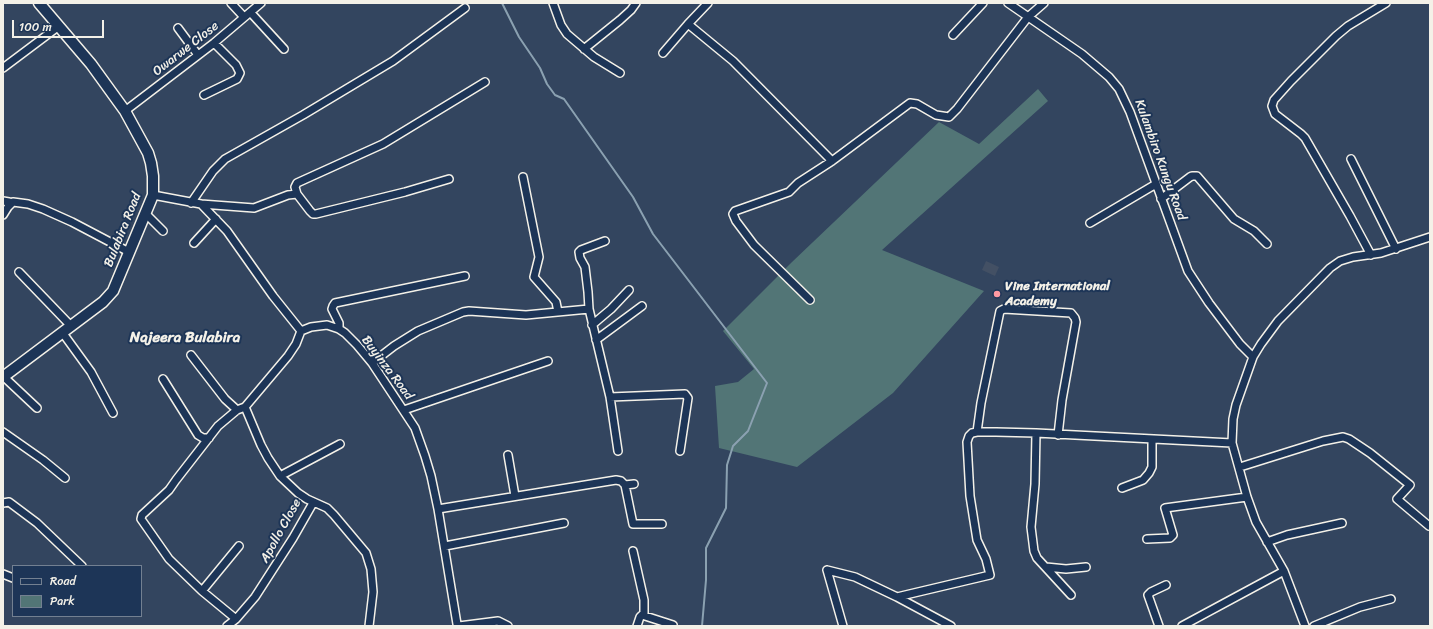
<!DOCTYPE html>
<html>
<head>
<meta charset="utf-8">
<style>
  body { margin:0 }
  #map { position:relative; width:1433px; height:629px; overflow:hidden; background:#33455f; font-family:Sriracha,sans-serif }
  canvas { display:block }
  .frame { position:absolute; inset:0; border:4px solid #f4f1e8; pointer-events:none }
  .legend { position:absolute; left:12px; top:565px; width:130px; height:52px; box-sizing:border-box; background:#1d3557; border:1px solid #738091; margin:0; padding:5px 7px; list-style:none; font-size:12px; color:#f4f1e8 }
  .legend li { display:flex; align-items:center; gap:8px; height:20px }
  .legend b { width:20px; border:1px solid #738091 }
  .scale { position:absolute; left:12px; top:20px; width:92px; height:18px; box-sizing:border-box; border:2px solid #f4f1e8; border-top:0; padding-left:5px; font-size:12px; line-height:14px; white-space:nowrap; color:#f4f1e8; -webkit-text-stroke:3px #1d3557; paint-order:stroke }
</style>
</head>
<body>
<div id="map">
<canvas width="1433" height="629"></canvas>
<div class="frame"></div>
<ul class="legend">
<li><b style="height:5px;background:#1d3557"></b>Road</li>
<li><b style="height:11px;background:#527576"></b>Park</li>
</ul>
<div class="scale">100 m</div>
</div>
<script>
const ctx = document.querySelector('canvas').getContext('2d');
ctx.lineJoin = 'round';
function fill(path, color) {
  ctx.fillStyle = color;
  ctx.fill(path, 'evenodd');
}
function toPath(rows) {
  const path = new Path2D();
  for (const r of rows) {
    path.moveTo(r[0], r[1]);
    for (let i = 2; i < r.length; i += 2) path.lineTo(r[i], r[i + 1]);
  }
  return path;
}
function strokePath(path, color, width, dash) {
  ctx.strokeStyle = color;
  ctx.lineWidth = width;
  ctx.lineCap = dash ? 'butt' : 'round';
  ctx.setLineDash(dash || []);
  ctx.stroke(path);
}
function label(font, color, halo, rows, align = 'center') {
  ctx.font = font + ' Sriracha,sans-serif';
  ctx.lineWidth = 4;
  ctx.setLineDash([]);
  ctx.textBaseline = 'middle';
  ctx.strokeStyle = halo;
  ctx.fillStyle = color;
  for (const [text, x, y, turn = 0] of rows) {
    ctx.save();
    ctx.translate(x, y);
    ctx.rotate((+turn || 0) * Math.PI / 180);
    ctx.textAlign = isNaN(turn) ? turn : align;
    if (halo) ctx.strokeText(text, 0, 0);
    ctx.fillText(text, 0, 0);
    ctx.restore();
  }
}
const built = toPath([
  [986,261,999,267,995,276,982,270]
]);
const green = toPath([
  [1038,89,1048,101,882,250,984,291,893,393,797,467,719,448,715,386,738,382,754,369,723,331,792,262,939,122,979,144]
]);
const stream = toPath([
  [502,3,519,37,540,68,547,84,555,95,564,99,633,197,653,234,767,383,748,431,733,446,727,465,726,508,706,548,706,580,702,626]
]);
const street = toPath([
  [231,3,244,17],
  [553,3,561,25,567,34,594,57,620,73],
  [1008,3,1082,54,1109,77,1119,89,1130,112,1188,271,1209,303,1240,344,1253,357],
  [251,13,284,49],
  [688,24,733,61,832,161],
  [178,28,198,55],
  [953,35,983,3],
  [584,49,620,20,631,10,636,3],
  [663,53,688,24,708,3],
  [3,68,59,26],
  [204,95,237,79,240,73,236,65,214,43],
  [125,111,214,43,261,3],
  [1351,159,1396,249],
  [523,177,539,257,534,277,556,302,558,312],
  [297,194,295,187,297,183,383,144,485,82],
  [153,195,201,204,227,231,273,296,301,331,311,327,327,325,339,329,345,333,357,345,372,363,415,428,425,456,431,476,438,509,457,624,459,626,498,621,508,626],
  [1161,199,1190,177,1192,176,1197,176,1234,219,1254,231,1267,244],
  [3,201,9,202,11,204],
  [191,203,213,171,225,159,303,115,393,61,465,8],
  [201,204,254,208,288,195,297,194,310,211,313,214,316,214,405,192,449,179],
  [145,213,163,231],
  [3,215,8,207,13,202,28,204,43,209,72,222,129,252],
  [1090,223,1156,184],
  [194,243,216,219],
  [1371,255,1350,216,1305,138,1301,134,1275,114,1272,106,1274,100,1291,81,1336,36,1348,26,1386,3],
  [19,272,71,326],
  [810,300,754,245,736,221,733,214,735,211,789,192,798,183,832,161,910,103,917,104,936,115,949,117,957,109,1028,17,1044,3],
  [589,309,588,292,585,267,580,258,579,252,581,250,605,241],
  [592,325,611,309,629,290],
  [339,329,339,323,332,309,333,306,335,303,465,276],
  [301,331,296,344,288,356,245,407,261,445,268,458,280,476,298,493,307,499,327,508,334,515,366,553,371,569,373,592,369,626],
  [62,332,91,372,113,413],
  [596,340,642,306],
  [191,355,225,399,237,410],
  [372,363,394,346,418,331,463,312,469,311,526,315,589,309,610,397,618,451],
  [4,377,37,408],
  [163,379,198,435,203,438,209,438],
  [610,397,685,394,688,398,680,451],
  [404,410,548,361],
  [3,432,43,460,65,478],
  [977,432,981,403,1000,311,1004,309,1071,313,1075,318,1076,322,1062,400,1058,435],
  [1036,433,1035,484,1031,527,1034,551,1037,558,1071,595],
  [508,455,515,496],
  [1240,467,1323,441,1343,437,1349,439,1370,453,1410,485,1397,499,1429,526],
  [280,476,340,444],
  [625,485,634,484],
  [1122,488,1143,480,1149,473,1152,467,1152,440],
  [3,503,9,502,37,523,82,566],
  [438,509,616,480,621,481,625,485,633,524,662,524],
  [1147,539,1170,538,1173,535,1165,508,1247,497],
  [1267,542,1287,535,1342,523],
  [445,546,564,523],
  [633,551,644,600,644,615],
  [1046,567,1066,569,1086,567],
  [827,570,855,577,897,597,951,626],
  [827,570,843,626],
  [3,574,13,578],
  [202,591,169,559,141,519,142,515,169,490,176,480,218,426,237,410,245,407],
  [897,597,990,575,986,559,977,540,970,496,967,442,969,436,972,433,977,432,996,432,1036,433,1232,443],
  [236,619,202,591,239,546],
  [227,626,236,619,255,597,293,538,313,503],
  [637,626,640,617,642,615,673,625],
  [1159,626,1148,595,1151,592,1166,585],
  [1182,626,1284,571],
  [1305,626,1284,571,1256,522,1247,497,1232,443,1233,419,1236,405,1253,357,1261,344,1278,321,1330,268,1340,261,1353,257,1381,253,1430,237],
  [1314,626,1360,607,1391,599]
]);
const secondary = toPath([
  [3,377,103,302,113,291,153,195,153,176,151,163,148,153,125,111,91,64,39,3]
]);
const markers = [
  [997,294,4,"#ff9aa2"]
];
const streetNames = [
  ["Owarwe Close",186,49,-38],
  ["Kulambiro Kungu Road",1160,160,70],
  ["Bulabira Road",123,230,-68],
  ["Buyinza Road",387,368,53],
  ["Apollo Close",281,531,-61]
];
const poiNames = [
  ["Vine International",1005,287],
  ["Academy",1005,302]
];
const quarterNames = [
  ["Najeera Bulabira",185,338]
];
fill(built, '#435064');
fill(green, '#527576');
strokePath(stream, '#8ba1b1', 2);
strokePath(street, '#f4f1e8', 10);
strokePath(secondary, '#f4f1e8', 13);
strokePath(street, '#1d3557', 7);
strokePath(secondary, '#1d3557', 10);
for (const [x, y, r, color] of markers) {
  const dot = new Path2D();
  dot.arc(x, y, r, 0, 2 * Math.PI);
  ctx.fillStyle = color;
  ctx.fill(dot);
  strokePath(dot, '#1d3557', 1.5);
}
label('13px', '#f4f1e8', '#1d3557', streetNames);
label('bold 13px', '#f4f1e8', '#1d3557', poiNames, 'left');
label('bold 15px', '#f4f1e8', '#1d3557', quarterNames);
</script>
</body>
</html>
